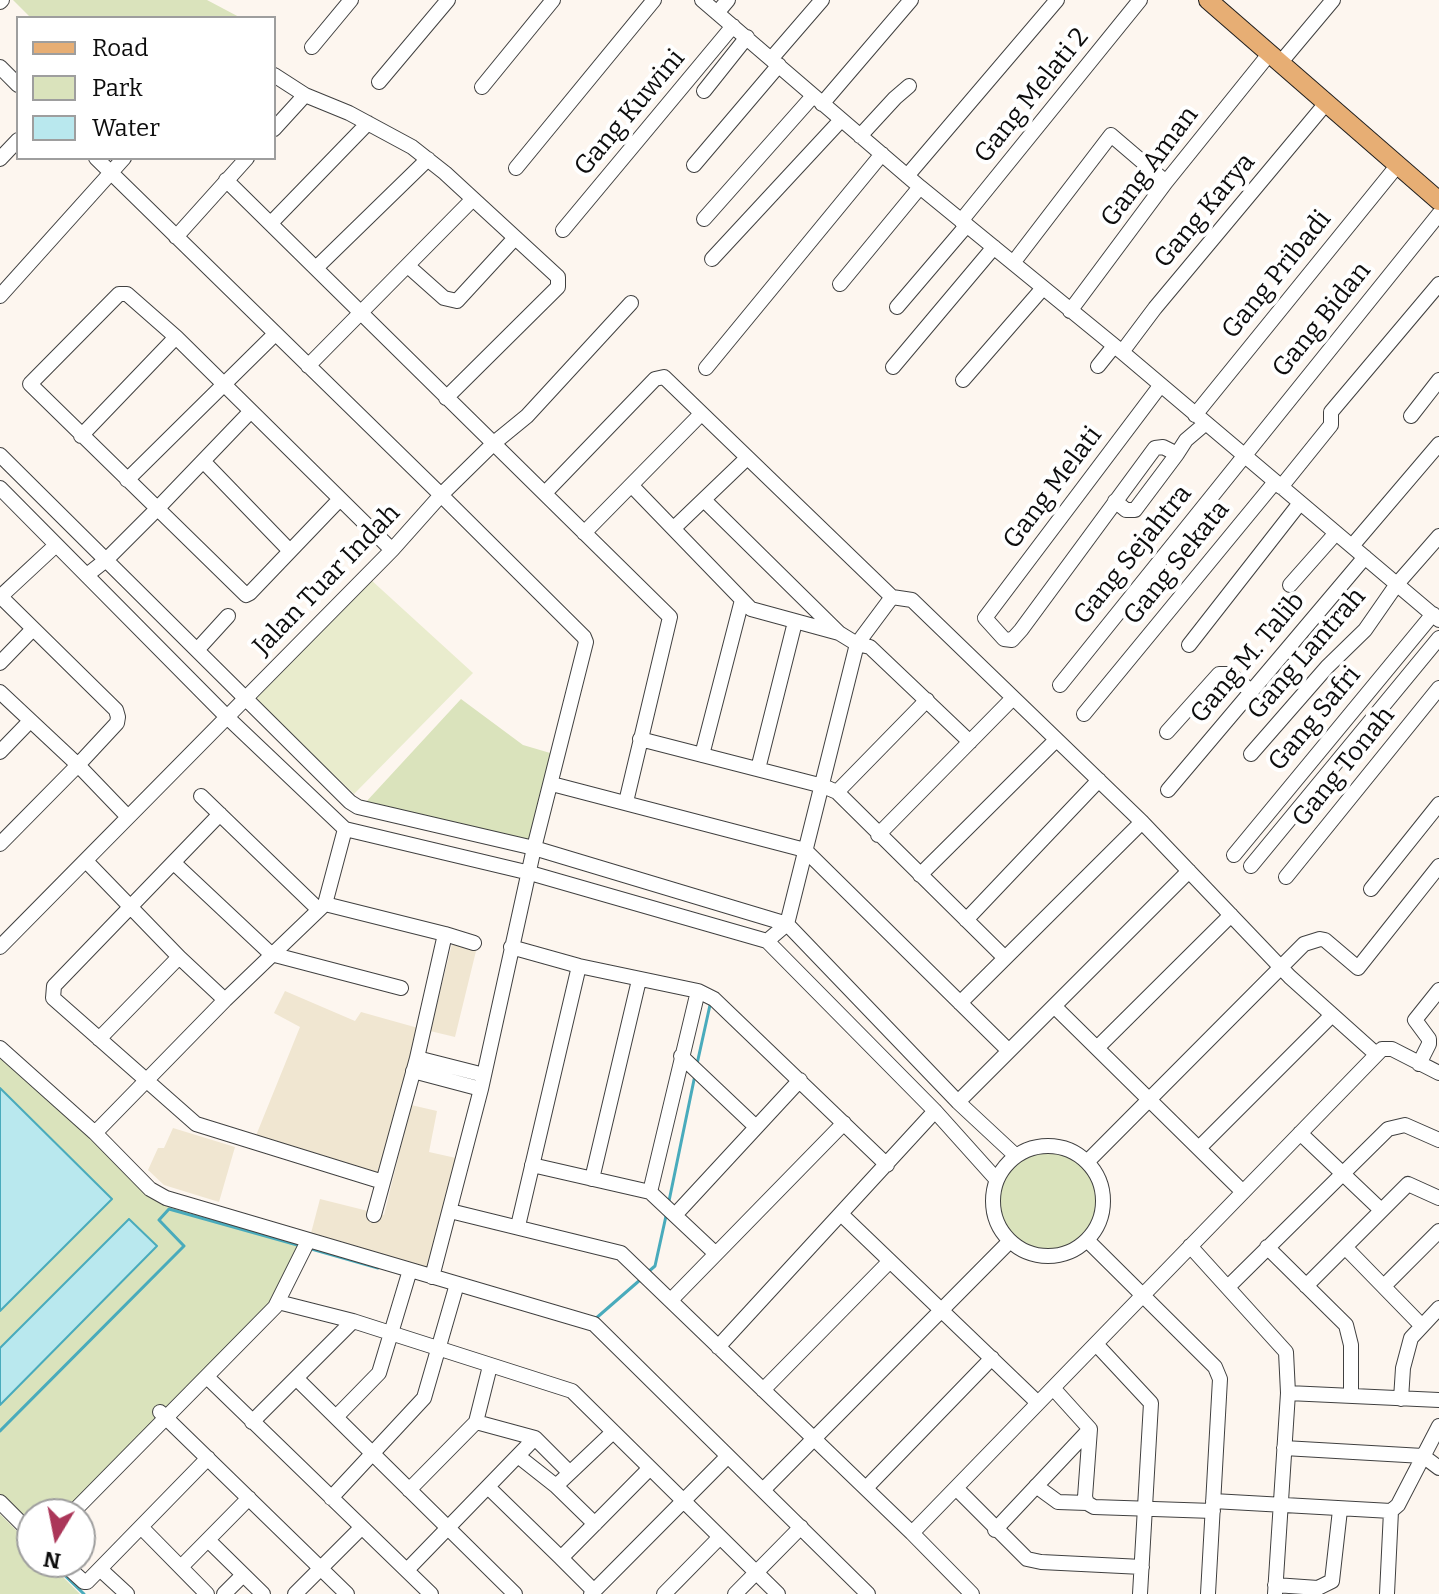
<!DOCTYPE html>
<html>
<head>
<meta charset="utf-8">
<style>
  body { margin:0 }
  #map { position:relative; width:1439px; height:1594px; overflow:hidden; background:#fdf6ef; font-family:Bitter,serif }
  canvas { display:block }
  .legend { position:absolute; left:16px; top:16px; width:260px; height:144px; box-sizing:border-box; background:#fff; border:2px solid #9e9e9e; margin:0; padding:10px 14px; list-style:none; font-size:24px; color:#0d0d0d }
  .legend li { display:flex; align-items:center; gap:16px; height:40px }
  .legend b { width:40px; border:2px solid #9e9e9e }
  .north { position:absolute; left:16px; top:1498px; width:80px; height:80px; box-sizing:border-box; background:#fff; border:2px solid #9e9e9e; border-radius:50%; rotate:190deg; font-size:22px; font-weight:700; line-height:32px; text-align:center; color:#0d0d0d }
  .north::after { content:''; display:block; margin:auto; width:28px; height:36px; background:#ab3659; clip-path:polygon(50% 0,100% 100%,50% 72%,0 100%) }
</style>
</head>
<body>
<div id="map">
<canvas width="1439" height="1594"></canvas>
<ul class="legend">
<li><b style="height:10px;background:#e7ae74"></b>Road</li>
<li><b style="height:22px;background:#dae3bc"></b>Park</li>
<li><b style="height:22px;background:#b9e8ee"></b>Water</li>
</ul>
<div class="north">N</div>
</div>
<script>
const ctx = document.querySelector('canvas').getContext('2d');
ctx.lineJoin = 'round';
function fill(path, color) {
  ctx.fillStyle = color;
  ctx.fill(path, 'evenodd');
}
function toPath(rows) {
  const path = new Path2D();
  for (const r of rows) {
    if (r.length === 3) {
      path.moveTo(r[0] + r[2], r[1]);
      path.arc(r[0], r[1], r[2], 0, 2 * Math.PI);
      continue;
    }
    path.moveTo(r[0], r[1]);
    for (let i = 2; i < r.length; i += 2) path.lineTo(r[i], r[i + 1]);
  }
  return path;
}
function strokePath(path, color, width, dash) {
  ctx.strokeStyle = color;
  ctx.lineWidth = width;
  ctx.lineCap = dash ? 'butt' : 'round';
  ctx.setLineDash(dash || []);
  ctx.stroke(path);
}
function label(font, color, halo, rows, align = 'center') {
  ctx.font = font + ' Bitter,serif';
  ctx.lineWidth = 8;
  ctx.setLineDash([]);
  ctx.textBaseline = 'middle';
  ctx.strokeStyle = halo;
  ctx.fillStyle = color;
  for (const [text, x, y, turn = 0] of rows) {
    ctx.save();
    ctx.translate(x, y);
    ctx.rotate((+turn || 0) * Math.PI / 180);
    ctx.textAlign = isNaN(turn) ? turn : align;
    if (halo) ctx.strokeText(text, 0, 0);
    ctx.fillText(text, 0, 0);
    ctx.restore();
  }
}
const farmland = toPath([
  [452,944,476,951,455,1037,430,1031],
  [285,991,355,1021,361,1012,418,1028,380,1178,255,1138,300,1027,274,1013],
  [411,1105,437,1111,429,1152,456,1158,429,1269,310,1237,320,1199,384,1215],
  [173,1128,235,1147,219,1202,164,1185,148,1170,158,1148,164,1148]
]);
const green = toPath([
  [13,0,207,0,241,18,31,18],
  [461,699,523,745,557,755,531,845,365,803],
  [0,1049,163,1202,310,1245,284,1302,70,1514,32,1514,32,1529,0,1498,0,1311,111,1199,0,1088],
  [1048,1201,55],
  [0,1514,32,1546,32,1562,48,1562,80,1594,0,1594]
]);
const pitch = toPath([
  [370,579,473,673,354,794,252,697]
]);
const water = toPath([
  [0,1088,112,1199,0,1311,0,1088],
  [129,1219,157,1246,0,1405,0,1348,129,1219]
]);
const stream = toPath([
  [697,1064,710,1005],
  [669,1201,695,1075],
  [308,1248,378,1268],
  [648,1272,655,1266,666,1216],
  [594,1320,640,1280],
  [0,1431,184,1246,159,1220,169,1209,301,1246],
  [51,1562,84,1594]
]);
const minor = toPath([
  [702,0,920,187,1122,352,1439,620],
  [0,2,2,0],
  [717,13,728,0],
  [312,47,351,0],
  [771,59,822,0],
  [1281,62,1333,0],
  [0,67,18,85],
  [274,75,305,95,349,113,412,147,445,173,558,277,558,287,446,398],
  [379,82,448,0],
  [482,87,553,0],
  [704,91,747,37],
  [822,104,911,0],
  [274,129,305,95],
  [860,136,895,98,909,86],
  [96,158,441,495,584,637,586,642,534,848,481,1089,432,1277],
  [0,159,18,140],
  [694,165,779,65],
  [516,168,654,0],
  [907,176,1057,0],
  [226,180,670,617,626,802],
  [704,219,813,96],
  [961,221,1140,0],
  [271,223,368,123],
  [563,230,733,26],
  [176,237,247,158],
  [712,259,841,120],
  [1013,263,1111,135,1166,182],
  [408,266,444,298,457,301,514,239],
  [316,268,428,159],
  [840,284,920,187],
  [0,296,124,158],
  [897,307,967,225],
  [1070,311,1166,182,1270,53],
  [1122,352,1155,308,1327,102],
  [308,366,472,200],
  [1098,366,1114,346],
  [893,367,994,247],
  [706,368,882,154],
  [963,380,1043,288],
  [1160,386,985,618,1004,639,1012,640,1021,630,1155,448,1163,447,1177,454,1186,440,1206,423],
  [1195,415,1397,166],
  [1411,416,1439,380],
  [81,436,176,337],
  [0,455,350,802,358,807,534,848,787,924,958,1102,1015,1155],
  [203,461,289,550],
  [127,480,275,334],
  [632,486,751,609,839,633],
  [1281,487,1331,425,1331,412,1439,284],
  [0,488,227,717,345,829,530,873,767,941,935,1111,996,1179],
  [545,493,655,379,664,377,892,597,912,600,1142,822,1290,977,1376,1054],
  [340,499,250,593,246,595,30,384,119,294,127,294,176,337,392,550],
  [705,501,839,633,857,644,870,647,970,742],
  [1115,501,1126,510,1135,510,1177,454],
  [674,528,746,459],
  [584,533,701,414],
  [1352,546,1439,444],
  [87,575,106,560,157,509,251,411],
  [1290,585,1336,533],
  [0,596,116,710,118,717,117,723,78,765,0,844],
  [0,597,56,545],
  [1189,645,1300,503],
  [197,650,228,616],
  [0,663,32,630],
  [1060,685,1439,214],
  [0,692,78,765,128,817],
  [1084,714,1275,482],
  [1167,732,1219,674,1230,674,1251,691],
  [640,739,823,786,837,792,1005,958],
  [0,752,30,721],
  [1251,754,1327,667,1365,630,1397,584,1439,536],
  [702,755,742,600],
  [758,769,795,622],
  [552,784,805,850,1009,1051],
  [1168,790,1365,557],
  [837,792,927,700],
  [201,796,318,909],
  [220,814,54,986,53,998,196,1124,383,1182],
  [878,835,1012,699],
  [1234,855,1433,614],
  [86,861,179,957,225,1000],
  [174,863,271,954,401,988],
  [1251,866,1439,638],
  [920,875,1056,740],
  [1286,877,1439,688],
  [1371,889,1439,804],
  [325,904,445,934,417,1058,374,1215],
  [966,920,1099,780],
  [445,934,474,943],
  [767,941,787,924,857,644,892,597],
  [0,947,392,550,441,495,494,443,527,416,631,303],
  [511,947,579,966,698,991,714,999,887,1165],
  [960,1003,1142,822],
  [1054,1006,1243,1192],
  [99,1039,179,957],
  [0,1048,95,1133,150,1189,166,1198,594,1324,868,1594],
  [1097,1048,1231,915],
  [681,1056,756,1127],
  [417,1058,484,1075],
  [1419,1064,1429,1044,1429,1039,1415,1020,1439,990],
  [413,1071,481,1089],
  [958,1102,1189,871],
  [95,1133,225,1000,325,904,345,829],
  [1300,1133,1381,1210],
  [1048,1201,55],
  [1199,1148,1331,1016],
  [1088,1161,1304,944,1320,939,1325,940,1358,968,1439,866],
  [532,1165,650,1192,716,1254],
  [592,1179,639,980],
  [650,1192,698,991],
  [450,1211,621,1253,912,1533,972,1594],
  [676,1214,800,1080],
  [841,1214,1038,1403],
  [518,1226,579,966],
  [1088,1241,1215,1367,1220,1379,1208,1594],
  [1190,1246,1286,1352,1288,1393,1275,1594],
  [1267,1247,1346,1325,1351,1345,1351,1396],
  [1345,1247,1422,1326],
  [1306,1286,1408,1184,1439,1198],
  [1384,1286,1439,1231],
  [1228,1287,1388,1129,1405,1125,1439,1140],
  [671,1300,844,1123],
  [278,1302,353,1321,572,1391,778,1594],
  [353,1321,296,1378,515,1594],
  [1096,1344,1151,1403,1140,1594],
  [718,1347,935,1111],
  [207,1377,431,1594],
  [1053,1388,1090,1429,1085,1497,1087,1503,1094,1507,1213,1511],
  [763,1390,890,1261],
  [1288,1393,1439,1400],
  [1401,1399,1403,1368,1411,1338,1439,1308],
  [160,1412,347,1594],
  [336,1417,379,1373,410,1270],
  [252,1422,296,1378],
  [535,1438,569,1472],
  [1284,1448,1423,1456,1439,1468],
  [518,1456,556,1486,613,1432],
  [556,1486,595,1524],
  [1036,1486,1058,1502,1087,1503],
  [488,1487,561,1558],
  [866,1488,992,1358],
  [956,1488,1027,1559,1041,1562,1142,1567],
  [409,1490,476,1422,490,1366],
  [763,1490,1010,1241],
  [331,1498,424,1398,457,1284],
  [1213,1501,1391,1511],
  [0,1502,32,1534],
  [71,1514,275,1307,308,1241],
  [142,1528,207,1594],
  [995,1530,1090,1429],
  [912,1533,1382,1049,1392,1049,1439,1073],
  [208,1540,263,1594],
  [62,1562,84,1582,87,1582,208,1458],
  [181,1567,249,1498],
  [101,1570,127,1594],
  [407,1570,535,1438,476,1422],
  [1275,1585,1318,1588,1332,1581,1340,1510],
  [594,1591,561,1558,650,1468],
  [224,1594,243,1575],
  [295,1594,361,1528],
  [591,1594,728,1456],
  [664,1594,719,1538],
  [735,1594,801,1527],
  [1387,1594,1391,1511,1398,1505,1439,1426]
]);
const major = toPath([
  [1208,0,1439,201]
]);
const streetNames = [
  ["Gang Melati 2",1032,96,-51],
  ["Gang Kuwini",630,113,-50],
  ["Gang Aman",1150,167,-53],
  ["Gang Karya",1205,211,-50],
  ["Gang Pribadi",1277,275,-51],
  ["Gang Bidan",1322,320,-51],
  ["Gang Melati",1053,488,-53],
  ["Gang Sejahtra",1133,555,-51],
  ["Gang Sekata",1177,563,-51],
  ["Jalan Tuar Indah",327,580,-46],
  ["Gang Lantrah",1307,654,-49],
  ["Gang M. Talib",1248,658,-50],
  ["Gang Safri",1315,719,-50],
  ["Gang Tonah",1344,767,-51]
];
fill(farmland, '#f0e6d1');
fill(green, '#dae3bc');
fill(pitch, '#e9eccd');
fill(water, '#b9e8ee');
strokePath(water, '#49abbc', 2);
strokePath(stream, '#49abbc', 3);
strokePath(minor, '#404040', 16);
strokePath(major, '#1e1e1e', 20);
strokePath(minor, '#fff', 14);
strokePath(major, '#e7ae74', 18);
label('26px', '#0d0d0d', '#fff', streetNames);
</script>
</body>
</html>
